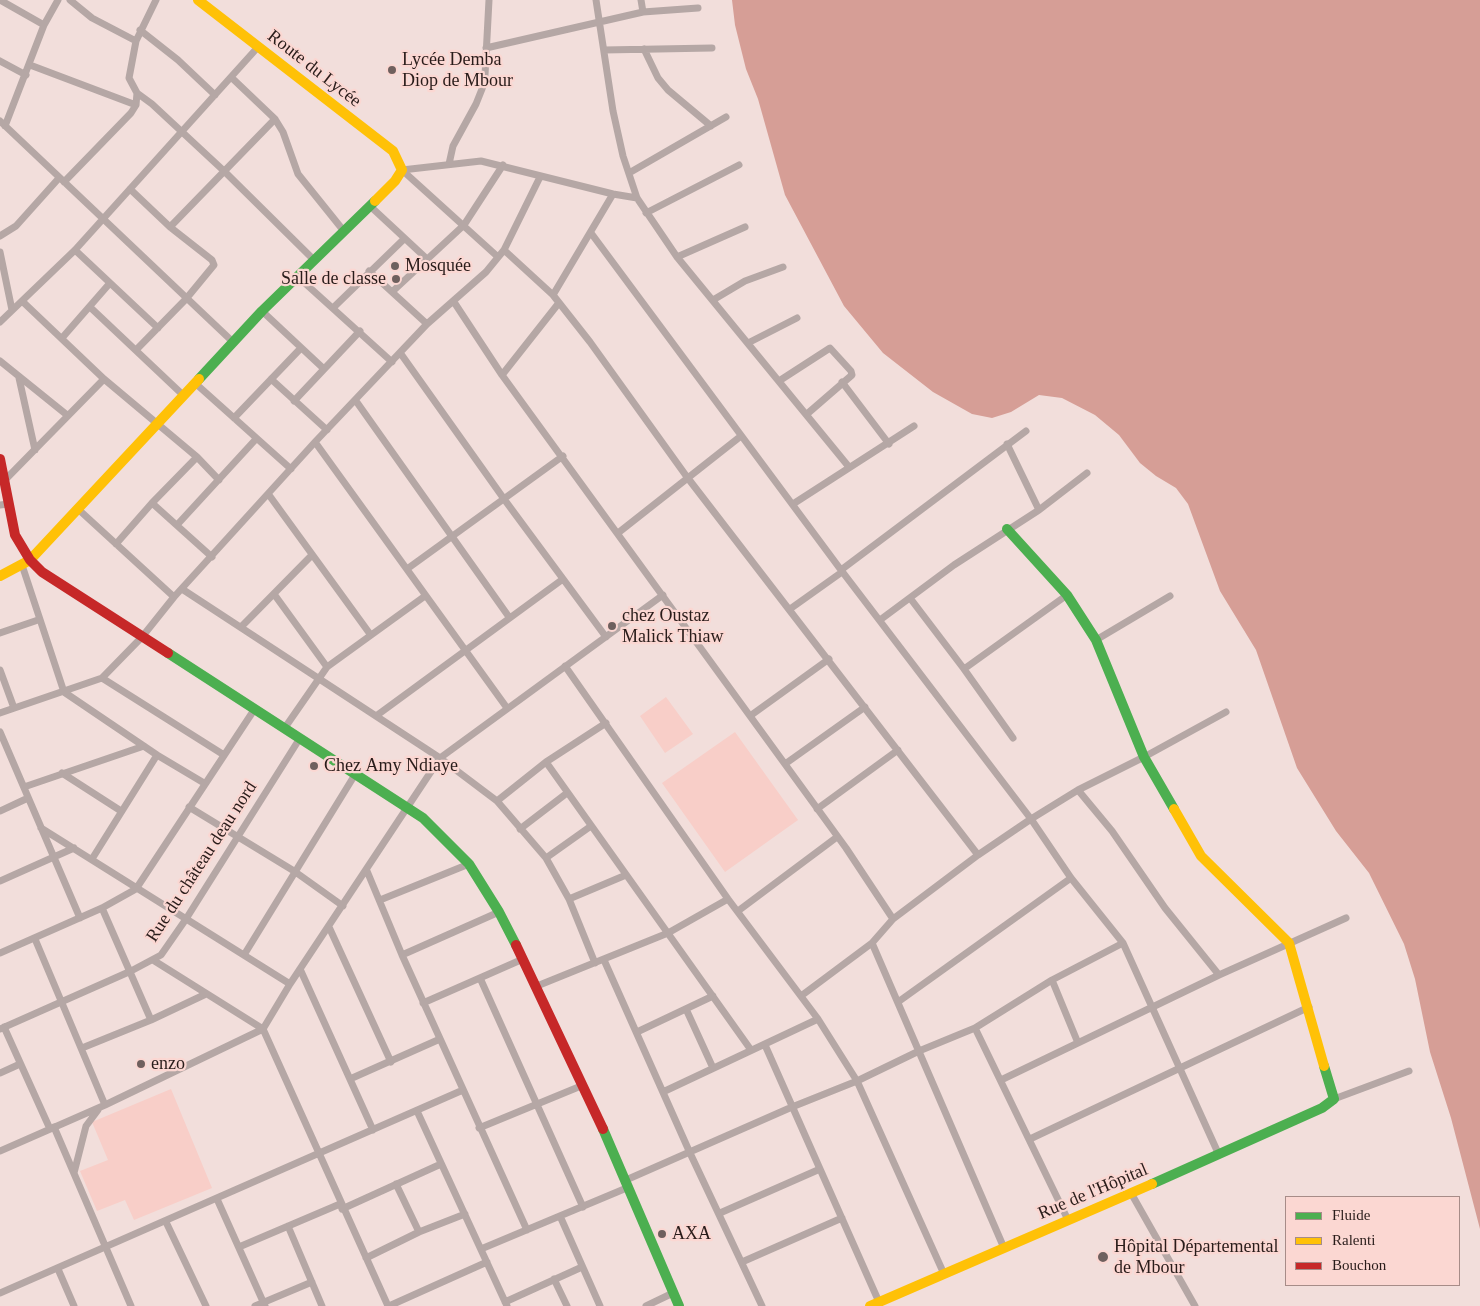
<!DOCTYPE html>
<html>
<head>
<meta charset="utf-8">
<style>
  body { margin:0 }
  #map { position:relative; width:1480px; height:1306px; overflow:hidden; background:#f2dedb; font-family:"Times New Roman",serif }
  canvas { display:block }
  .legend { position:absolute; left:1285px; top:1196px; width:175px; height:90px; box-sizing:border-box; background:#fbd7d2; border:1px solid #a78c88; margin:0; padding:6px 9px; list-style:none; font-size:15px; color:#291c1a }
  .legend li { display:flex; align-items:center; gap:10px; height:25px }
  .legend b { width:25px; border:1px solid #a78c88 }
</style>
</head>
<body>
<div id="map">
<canvas width="1480" height="1306"></canvas>
<ul class="legend">
<li><b style="height:6px;background:#4caf50"></b>Fluide</li>
<li><b style="height:6px;background:#ffc107"></b>Ralenti</li>
<li><b style="height:6px;background:#c62828"></b>Bouchon</li>
</ul>
</div>
<script>
const ctx = document.querySelector('canvas').getContext('2d');
ctx.lineJoin = 'round';
function fill(path, color) {
  ctx.fillStyle = color;
  ctx.fill(path, 'evenodd');
}
function toPath(rows) {
  const path = new Path2D();
  for (const r of rows) {
    path.moveTo(r[0], r[1]);
    for (let i = 2; i < r.length; i += 2) path.lineTo(r[i], r[i + 1]);
  }
  return path;
}
function strokePath(path, color, width, dash) {
  ctx.strokeStyle = color;
  ctx.lineWidth = width;
  ctx.lineCap = dash ? 'butt' : 'round';
  ctx.setLineDash(dash || []);
  ctx.stroke(path);
}
function label(font, color, halo, rows, align = 'center') {
  ctx.font = font + ' "Times New Roman",serif';
  ctx.lineWidth = 4.5;
  ctx.setLineDash([]);
  ctx.textBaseline = 'middle';
  ctx.strokeStyle = halo;
  ctx.fillStyle = color;
  for (const [text, x, y, turn = 0] of rows) {
    ctx.save();
    ctx.translate(x, y);
    ctx.rotate((+turn || 0) * Math.PI / 180);
    ctx.textAlign = isNaN(turn) ? turn : align;
    if (halo) ctx.strokeText(text, 0, 0);
    ctx.fillText(text, 0, 0);
    ctx.restore();
  }
}
const green = toPath([
  [666,697,693,734,665,753,640,716],
  [735,732,798,820,725,872,662,783],
  [171,1089,212,1188,134,1220,125,1200,97,1211,80,1171,108,1160,92,1122]
]);
const water = toPath([
  [732,0,1480,0,1480,1229,1451,1118,1430,1052,1415,979,1404,944,1369,873,1336,831,1297,768,1256,650,1220,591,1188,504,1176,488,1156,476,1140,463,1119,435,1095,415,1062,398,1039,395,1011,412,992,418,972,414,933,392,883,353,844,306,785,195,758,99,746,69,735,25]
]);
const street = toPath([
  [0,0,44,25],
  [70,0,92,18,136,41],
  [156,0,136,41,129,78,137,93,152,104,224,171,314,260],
  [596,0,613,111,623,156,637,198,677,257,849,467],
  [641,0,643,12],
  [140,30,178,60,215,95],
  [486,48,643,12,698,8],
  [644,49,658,78,668,90,711,126],
  [604,50,712,48],
  [0,61,26,75],
  [30,65,136,105],
  [232,78,275,119,283,132,298,174,343,230],
  [0,121,233,342],
  [5,126,44,25,58,0],
  [449,164,453,146,476,104,482,89,485,75,489,0],
  [402,170,481,161,613,194,637,198],
  [402,170,498,257],
  [629,173,726,117],
  [64,182,131,113,136,105,137,93],
  [130,189,170,227,212,260,214,265,186,299,136,350],
  [370,206,427,259],
  [646,213,739,165],
  [170,227,275,119],
  [591,233,841,570,1031,819,1071,878,1123,943,1219,1155],
  [0,236,16,226,59,178],
  [75,250,158,328],
  [504,250,553,295,590,342,687,477,978,855],
  [0,252,12,310],
  [677,257,745,227],
  [369,271,427,324],
  [297,276,392,362],
  [393,291,464,225,503,165],
  [553,295,613,194],
  [713,300,745,281,783,267],
  [22,301,104,379,197,457,219,480],
  [454,302,502,375,846,848,893,919],
  [334,307,404,239],
  [91,308,183,395],
  [262,311,324,369],
  [0,322,75,250,258,47],
  [62,338,110,283],
  [748,343,797,318],
  [401,354,504,499,606,637],
  [0,361,67,415],
  [502,375,558,304],
  [19,378,35,450],
  [271,379,327,430],
  [779,381,830,348,851,371,852,375,807,414],
  [842,382,889,444],
  [195,383,291,469],
  [294,401,360,331],
  [356,401,509,617],
  [234,418,301,348],
  [315,442,507,708],
  [1007,444,1039,510],
  [197,457,152,503,212,557],
  [4,481,104,379],
  [269,495,370,634],
  [793,504,914,426],
  [0,505,8,504],
  [78,509,174,597],
  [177,525,256,439],
  [618,533,741,436],
  [116,544,152,503],
  [22,565,64,692,157,755,204,783],
  [407,569,563,456],
  [841,570,1026,431],
  [182,589,440,758,497,801,546,858,569,899,595,963],
  [274,594,327,667],
  [910,598,964,669,1013,738],
  [790,609,842,572],
  [880,620,954,565,1039,510,1087,473],
  [242,626,312,555],
  [0,633,38,620],
  [1096,640,1170,596],
  [565,666,728,899,818,1019,857,1081,944,1274],
  [964,669,1067,595],
  [0,670,14,708],
  [102,678,224,755],
  [0,713,102,678,142,637,174,597,315,442,427,324,486,272,504,250,540,177],
  [376,716,563,579],
  [750,716,829,659],
  [284,729,327,667,425,596],
  [0,732,80,918],
  [546,762,751,1050],
  [785,764,865,707],
  [62,773,121,811],
  [24,787,144,746],
  [1078,790,1112,831,1165,908,1219,975],
  [497,801,546,762,606,723],
  [189,807,294,871,343,906],
  [817,809,898,750],
  [0,811,28,798],
  [41,828,290,984],
  [520,829,567,793],
  [546,858,591,826],
  [92,859,157,755],
  [367,871,402,955,527,1230],
  [0,881,74,848],
  [569,899,626,875],
  [380,900,469,864],
  [102,908,151,1020],
  [738,911,837,837],
  [329,927,391,1062],
  [35,939,105,1105],
  [872,943,1004,1248],
  [0,953,102,908,136,889,254,710],
  [244,955,356,773],
  [402,955,499,912],
  [153,960,263,1029,388,1306],
  [604,960,690,1153,762,1306],
  [300,969,373,1130],
  [480,978,583,1207],
  [1052,980,1078,1043],
  [537,986,668,933,728,899],
  [801,996,872,943,893,919,978,855,1031,819,1078,790,1144,757,1226,712],
  [898,1002,1071,878],
  [423,1003,523,959],
  [686,1009,713,1068],
  [4,1027,50,1129],
  [975,1028,1068,1220],
  [0,1029,131,971,161,955,186,919,300,738],
  [637,1032,713,996],
  [765,1045,879,1302],
  [82,1048,151,1020,206,994],
  [0,1073,20,1064],
  [350,1079,440,1039],
  [1001,1080,1219,975,1346,918],
  [665,1091,818,1019],
  [1334,1099,1409,1071],
  [417,1111,507,1306],
  [54,1127,131,1306],
  [479,1128,581,1086],
  [1030,1139,1309,1007],
  [0,1151,105,1105,263,1029,290,984,440,758,663,595],
  [74,1173,86,1126,98,1110],
  [626,1180,792,1107,857,1081,919,1051,975,1028,1052,980,1123,943],
  [396,1184,419,1232],
  [1131,1193,1195,1306],
  [217,1199,265,1306],
  [342,1209,441,1164],
  [720,1213,820,1169],
  [560,1216,600,1306],
  [166,1222,206,1306],
  [288,1226,322,1306],
  [239,1247,340,1204],
  [481,1249,629,1187],
  [366,1258,419,1232,465,1214],
  [742,1262,842,1218],
  [58,1269,74,1306],
  [554,1279,567,1306],
  [0,1293,463,1090],
  [505,1302,582,1267],
  [255,1306,312,1282],
  [389,1306,487,1262],
  [646,1306,673,1293]
]);
const fast = toPath([
  [199,379,262,311,375,201],
  [1007,529,1067,595,1096,640,1144,757,1174,809],
  [168,653,423,818,469,864,499,912,516,945],
  [603,1129,679,1306],
  [1152,1184,1322,1108,1334,1099,1324,1066]
]);
const slow = toPath([
  [198,0,393,151,402,170,395,181,375,201],
  [0,576,30,560,199,379],
  [1174,809,1201,856,1289,943,1324,1066],
  [870,1306,1152,1184]
]);
const jam = toPath([
  [0,459,15,535,30,560,42,572,168,653],
  [516,945,603,1129]
]);
const markers = [
  [392,70,5,"#6f605e"],
  [395,266,5,"#6f605e"],
  [396,279,5,"#6f605e"],
  [612,626,5,"#6f605e"],
  [314,766,5,"#6f605e"],
  [141,1064,5,"#6f605e"],
  [662,1234,5,"#6f605e"],
  [1103,1257,6,"#6f605e"]
];
const poiNames = [
  ["Lycée Demba",402,60],
  ["Diop de Mbour",402,81],
  ["Mosquée",405,266],
  ["Salle de classe",386,279,"right"],
  ["chez Oustaz",622,616],
  ["Malick Thiaw",622,637],
  ["Chez Amy Ndiaye",324,766],
  ["enzo",151,1064],
  ["AXA",672,1234],
  ["Hôpital Départemental",1114,1247],
  ["de Mbour",1114,1268]
];
const streetNames = [
  ["Route du Lycée",314,69,38],
  ["Rue du château deau nord",202,862,-57],
  ["Rue de l'Hôpital",1093,1192,-23]
];
fill(green, '#f8cec8');
fill(water, '#d69e96');
strokePath(street, '#b5a7a5', 7);
strokePath(fast, '#4caf50', 10);
strokePath(slow, '#ffc107', 10);
strokePath(jam, '#c62828', 10);
for (const [x, y, r, color] of markers) {
  const dot = new Path2D();
  dot.arc(x, y, r, 0, 2 * Math.PI);
  ctx.fillStyle = color;
  ctx.fill(dot);
  strokePath(dot, '#fbd7d2', 2);
}
label('18px', '#291c1a', '#fbd7d2', poiNames, 'left');
label('18px', '#291c1a', '#fbd7d2', streetNames);
</script>
</body>
</html>
